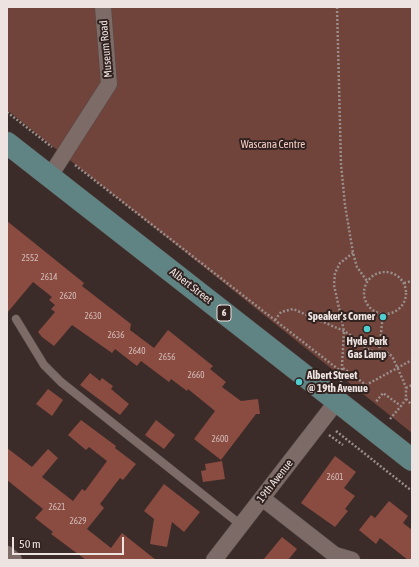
<!DOCTYPE html>
<html>
<head>
<meta charset="utf-8">
<style>
  body { margin:0 }
  #map { position:relative; width:419px; height:567px; overflow:hidden; background:#3b2c29; font-family:"Asap Condensed",sans-serif }
  canvas { display:block }
  .frame { position:absolute; inset:0; border:8px solid #ede3e1; pointer-events:none }
  .scale { position:absolute; left:12px; top:537px; width:112px; height:18px; box-sizing:border-box; border:2px solid #ede3e1; border-top:0; padding-left:5px; font-size:12px; line-height:14px; white-space:nowrap; color:#ede3e1; -webkit-text-stroke:3px #31221f; paint-order:stroke }
</style>
</head>
<body>
<div id="map">
<canvas width="419" height="567"></canvas>
<div class="frame"></div>
<div class="scale">50 m</div>
</div>
<script>
const ctx = document.querySelector('canvas').getContext('2d');
ctx.lineJoin = 'round';
function fill(path, color) {
  ctx.fillStyle = color;
  ctx.fill(path, 'evenodd');
}
function toPath(rows) {
  const path = new Path2D();
  for (const r of rows) {
    if (r.length === 3) {
      path.moveTo(r[0] + r[2], r[1]);
      path.arc(r[0], r[1], r[2], 0, 2 * Math.PI);
      continue;
    }
    path.moveTo(r[0], r[1]);
    for (let i = 2; i < r.length; i += 2) path.lineTo(r[i], r[i + 1]);
  }
  return path;
}
function strokePath(path, color, width, dash) {
  ctx.strokeStyle = color;
  ctx.lineWidth = width;
  ctx.lineCap = dash ? 'butt' : 'round';
  ctx.setLineDash(dash || []);
  ctx.stroke(path);
}
function label(font, color, halo, rows, align = 'center') {
  ctx.font = font + ' "Asap Condensed",sans-serif';
  ctx.lineWidth = 4;
  ctx.setLineDash([]);
  ctx.textBaseline = 'middle';
  ctx.strokeStyle = halo;
  ctx.fillStyle = color;
  for (const [text, x, y, turn = 0] of rows) {
    ctx.save();
    ctx.translate(x, y);
    ctx.rotate((+turn || 0) * Math.PI / 180);
    ctx.textAlign = isNaN(turn) ? turn : align;
    if (halo) ctx.strokeText(text, 0, 0);
    ctx.fillText(text, 0, 0);
    ctx.restore();
  }
}
const green = toPath([
  [7,7,412,7,412,433,7,110]
]);
const building = toPath([
  [7,221,84,283,82,286,131,324,130,330,154,348,168,330,213,366,210,369,226,382,222,387,241,401,258,399,260,414,256,414,221,460,194,439,215,411,188,389,187,391,171,379,169,382,141,361,137,366,115,349,112,353,72,325,54,346,42,337,38,332,55,312,51,309,55,305,49,300,52,297,33,282,7,313],
  [90,373,100,381,102,378,113,386,111,389,129,404,120,415,80,385],
  [48,389,63,400,52,416,36,404],
  [81,420,116,446,115,448,136,464,123,480,120,478,100,504,104,508,87,529,111,548,122,533,156,560,86,560,51,534,53,532,35,518,43,509,7,480,7,448,32,467,48,449,58,458,42,477,73,501,82,489,85,491,107,461,89,447,86,450,68,435],
  [156,420,175,435,164,449,145,435],
  [335,456,356,472,344,488,355,496,345,509,348,511,335,527,301,503],
  [222,461,225,479,203,482,201,471,206,470,205,464],
  [164,484,200,512,184,532,172,522,167,547,150,544,154,519,144,511],
  [389,501,408,516,403,523,412,530,412,560,408,560,380,538,376,544,359,530,371,515,375,518],
  [282,537,297,549,288,560,263,560]
]);
const path = toPath([
  [337,7,341,164,345,205,353,253,357,267,367,281],
  [7,112,52,147],
  [75,165,343,373],
  [385,293,21],
  [404,283,412,281],
  [275,320,281,312,293,309,344,331,355,338,362,347,375,352,386,352,392,356,403,380,406,388,406,399,401,406,383,393,375,403],
  [379,352,383,314],
  [343,368,366,385,412,360],
  [341,382,344,331,334,285,335,273,340,263,353,253],
  [406,388,412,385],
  [406,399,412,405],
  [390,419,401,406],
  [329,435,343,445]
]);
const lane = toPath([
  [16,319,44,365,61,382,241,525]
]);
const street = toPath([
  [50,176,109,84,103,7],
  [262,498,335,555,338,560],
  [7,554,14,560],
  [335,555,352,560],
  [214,560,337,401]
]);
const primary = toPath([
  [7,143,351,412]
]);
const pathBridge = toPath([
  [336,431,412,491]
]);
const primaryBridge = toPath([
  [351,412,412,460]
]);
const markers = [
  [383,317,4,"#52cdcf"],
  [367,329,4,"#52cdcf"],
  [299,382,4,"#52cdcf"]
];
const numberNames = [
  ["2552",30,258],
  ["2614",49,277],
  ["2620",68,296],
  ["2630",93,316],
  ["2636",116,335],
  ["2640",137,351],
  ["2656",167,357],
  ["2660",196,375],
  ["2600",220,439],
  ["2601",335,477],
  ["2621",57,507],
  ["2629",78,521]
];
const shields = [
  [224,313,14]
];
const shieldNames = [
  ["6",224,313]
];
const streetNames = [
  ["Museum Road",106,49,-95],
  ["Albert Street",191,286,38],
  ["19th Avenue",275,481,-52]
];
const parkNames = [
  ["Wascana Centre",273,145]
];
const poiNames = [
  ["Speaker's Corner",375,317],
  ["Hyde Park",367,342,"center"],
  ["Gas Lamp",367,355,"center"],
  ["Albert Street",307,376,"left"],
  ["@ 19th Avenue",307,389,"left"]
];
fill(green, '#70433b');
fill(building, '#8a4b41');
strokePath(lane, '#574a48', 9);
strokePath(street, '#574a48', 17);
strokePath(primary, '#574a48', 23);
strokePath(path, '#9a8e8b', 2.5, [2, 2]);
strokePath(lane, '#7c6b67', 8);
strokePath(street, '#7c6b67', 16);
strokePath(primary, '#608484', 22);
strokePath(primaryBridge, '#574a48', 23, []);
strokePath(pathBridge, '#9a8e8b', 2.5, [2, 2]);
strokePath(primaryBridge, '#608484', 22);
for (const [x, y, r, color] of markers) {
  const dot = new Path2D();
  dot.arc(x, y, r, 0, 2 * Math.PI);
  ctx.fillStyle = color;
  ctx.fill(dot);
  strokePath(dot, '#31221f', 1.5);
}
label('9px', '#d4bdb9', null, numberNames);
for (const [x, y, w] of shields) {
  const box = new Path2D();
  box.roundRect(x - w / 2, y - 8, w, 16, 3);
  ctx.fillStyle = '#31221f';
  ctx.fill(box);
  strokePath(box, '#ede3e1', 1);
}
label('bold 10px', '#ede3e1', null, shieldNames);
label('11px', '#ede3e1', '#31221f', streetNames);
label('11px', '#f5cdc5', '#31221f', parkNames);
label('bold 11px', '#ede3e1', '#31221f', poiNames, 'right');
</script>
</body>
</html>
